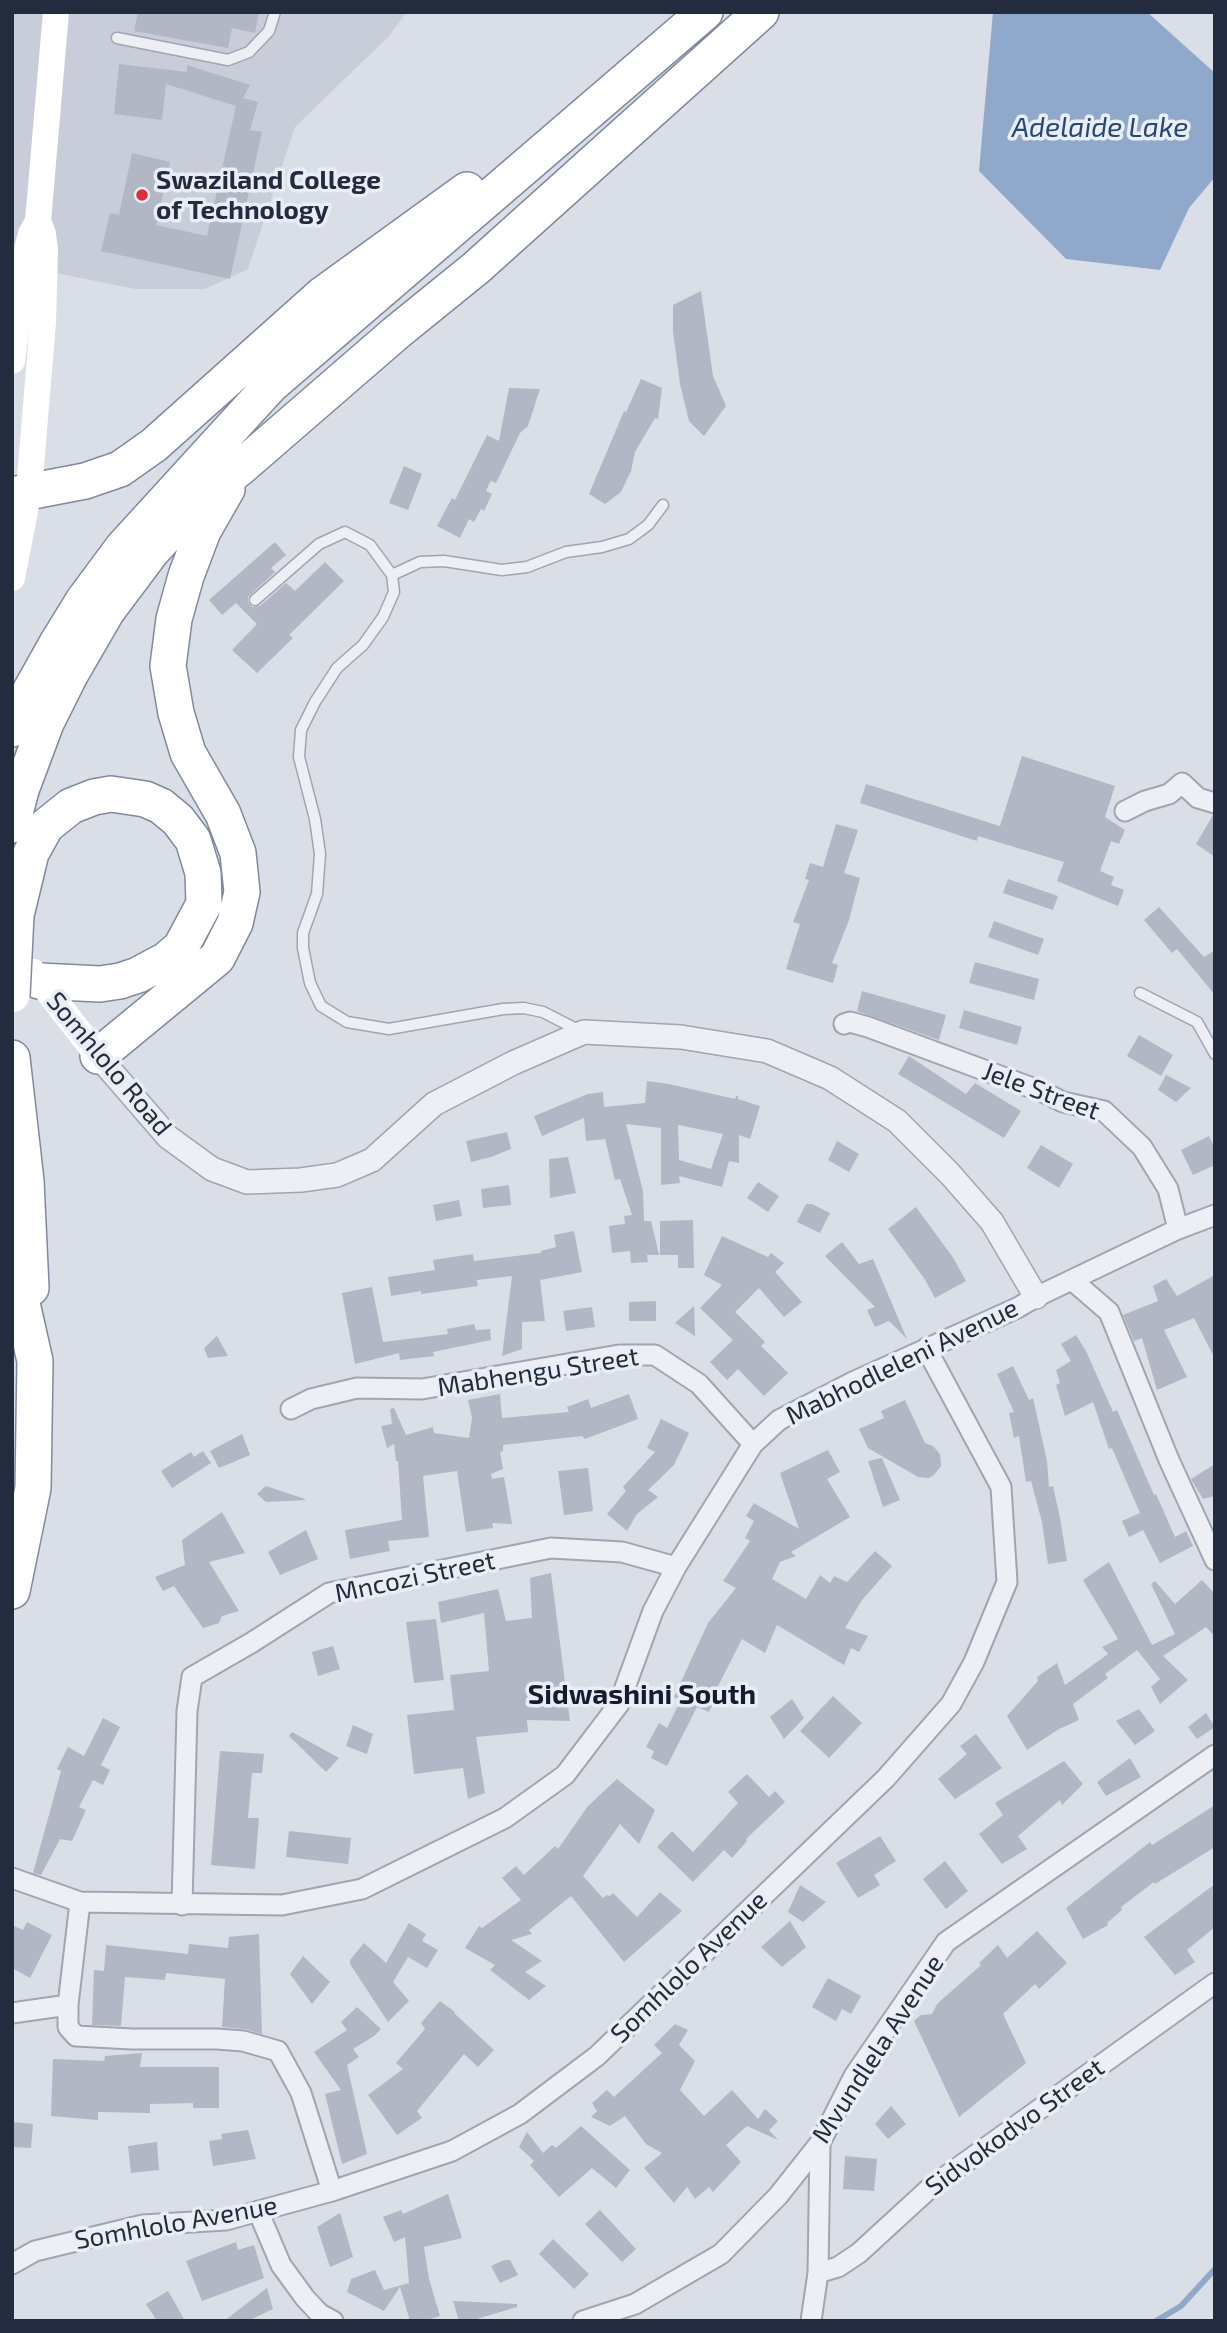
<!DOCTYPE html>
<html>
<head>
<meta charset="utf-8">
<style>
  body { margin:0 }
  #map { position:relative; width:1227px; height:2333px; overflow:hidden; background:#dadee7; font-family:"Exo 2",sans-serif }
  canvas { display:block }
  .frame { position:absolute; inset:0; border:14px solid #232b3e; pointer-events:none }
</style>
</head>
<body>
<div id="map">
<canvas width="1227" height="2333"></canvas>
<div class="frame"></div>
</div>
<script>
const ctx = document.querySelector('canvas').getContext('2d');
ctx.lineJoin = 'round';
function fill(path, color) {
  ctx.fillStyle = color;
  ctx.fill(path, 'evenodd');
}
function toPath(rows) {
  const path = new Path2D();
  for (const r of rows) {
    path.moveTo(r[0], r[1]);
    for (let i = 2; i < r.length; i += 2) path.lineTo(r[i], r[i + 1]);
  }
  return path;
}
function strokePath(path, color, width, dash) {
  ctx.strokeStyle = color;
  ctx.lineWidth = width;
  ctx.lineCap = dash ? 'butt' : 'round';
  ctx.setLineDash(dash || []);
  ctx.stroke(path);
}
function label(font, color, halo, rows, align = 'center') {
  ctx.font = font + ' "Exo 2",sans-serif';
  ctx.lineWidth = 7;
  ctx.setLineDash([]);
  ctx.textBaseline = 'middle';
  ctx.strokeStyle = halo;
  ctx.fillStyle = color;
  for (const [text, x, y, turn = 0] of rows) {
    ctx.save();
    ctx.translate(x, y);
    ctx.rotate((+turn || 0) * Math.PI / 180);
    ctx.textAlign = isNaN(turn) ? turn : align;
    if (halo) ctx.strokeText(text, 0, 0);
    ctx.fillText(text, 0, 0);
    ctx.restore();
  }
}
const built = toPath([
  [12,12,407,12,388,37,295,127,248,269,205,289,135,289,12,264]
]);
const water = toPath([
  [993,12,1147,12,1215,73,1215,177,1189,208,1160,270,1066,259,979,171]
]);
const stream = toPath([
  [1156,2321,1181,2306,1215,2269]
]);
const building = toPath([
  [138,12,259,12,255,33,232,28,228,48,134,31],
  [119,64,187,72,187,65,250,85,243,98,258,102,250,130,262,132,230,279,101,251,110,213,119,215,132,153,170,162,156,225,207,236,236,106,166,84,162,120,114,114],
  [701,291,713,376,726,406,704,436,689,421,680,384,673,331,673,305],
  [641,379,662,388,658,419,655,418,635,452,631,471,621,492,605,504,589,494,624,411,626,412],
  [509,388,540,389,528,426,520,433,496,483,491,481,492,478,486,491,492,494,484,511,481,509,474,522,469,519,460,538,437,526,452,498,455,500,487,435,499,441],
  [404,466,422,474,408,510,389,503],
  [275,542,286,555,271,568,275,572,248,597,248,602,252,607,260,606,286,583,295,591,325,562,344,581,289,635,293,638,257,673,232,650,257,624,236,603,222,615,209,600],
  [1022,756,1115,786,1105,817,1125,830,1119,844,1111,841,1100,871,1114,877,1111,885,1124,890,1118,906,1057,881,1064,862,978,836,977,841,860,803,866,784,1000,826],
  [1213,815,1215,815,1215,857,1196,844],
  [836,824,858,830,844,873,860,878,849,920,832,963,838,965,833,983,786,969,800,924,793,922,809,880,805,879,810,863,823,867],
  [1008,879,1058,896,1053,910,1003,893],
  [1159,907,1204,957,1215,950,1215,995,1177,949,1172,953,1144,920],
  [994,921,1044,939,1038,955,988,937],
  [975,962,1039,979,1034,1000,969,983],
  [862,991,946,1015,939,1040,857,1011],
  [964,1010,1022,1027,1017,1045,959,1028],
  [1139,1035,1173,1055,1161,1076,1127,1056],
  [909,1056,966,1094,975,1083,1021,1111,1004,1138,898,1074],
  [1166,1075,1191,1088,1176,1102,1158,1090],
  [647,1081,669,1084,735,1099,736,1096,738,1096,738,1099,760,1106,750,1139,739,1135,739,1163,729,1161,722,1187,679,1176,680,1183,661,1185,661,1128,626,1124,643,1191,644,1221,651,1221,659,1255,647,1255,648,1262,631,1263,630,1251,612,1253,609,1226,625,1224,624,1216,632,1215,620,1179,615,1180,605,1139,586,1141,584,1118,542,1136,534,1116,588,1094,603,1092,604,1107,645,1103],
  [678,1125,723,1134,711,1169,679,1160],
  [507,1132,511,1149,491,1157,471,1162,466,1141],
  [1209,1136,1215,1148,1215,1165,1193,1175,1181,1150],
  [837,1141,859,1154,849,1172,828,1160],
  [1041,1145,1073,1164,1059,1188,1027,1168],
  [568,1157,576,1193,550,1198,549,1159],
  [758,1182,779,1196,768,1212,747,1198],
  [509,1185,511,1205,483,1208,481,1189],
  [459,1200,462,1216,436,1221,433,1205],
  [806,1204,812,1204,830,1213,820,1233,797,1222],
  [916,1207,954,1259,966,1281,935,1298,924,1278,888,1229],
  [693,1220,694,1268,678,1268,678,1255,660,1255,660,1221],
  [574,1231,582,1272,540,1280,545,1321,522,1322,522,1349,502,1356,512,1276,477,1280,478,1286,421,1294,421,1291,391,1296,388,1277,435,1270,433,1260,473,1254,474,1261,541,1253,541,1251,556,1247,554,1235],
  [722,1236,768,1257,771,1253,784,1263,775,1272,802,1302,784,1317,759,1288,735,1312,765,1342,761,1346,788,1373,764,1396,738,1369,727,1380,710,1362,733,1340,700,1308,722,1285,704,1275],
  [842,1242,859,1264,873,1259,907,1339,889,1321,875,1327,867,1310,875,1307,825,1256],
  [1215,1275,1215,1359,1194,1318,1164,1330,1187,1377,1157,1390,1142,1338,1134,1341,1123,1315,1158,1301,1153,1286,1166,1279,1177,1296],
  [372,1287,383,1342,448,1334,447,1329,474,1324,476,1330,490,1329,491,1340,433,1352,434,1356,400,1360,399,1353,355,1364,342,1293],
  [656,1301,656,1321,629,1321,629,1302],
  [694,1306,695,1336,675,1323],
  [592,1307,595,1327,566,1331,563,1311],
  [1076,1335,1086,1351,1113,1412,1117,1410,1154,1495,1156,1494,1175,1537,1186,1531,1193,1546,1160,1563,1143,1530,1129,1537,1122,1521,1140,1513,1112,1448,1109,1449,1093,1402,1065,1416,1056,1385,1060,1383,1056,1370,1071,1361,1061,1344],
  [217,1336,228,1356,208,1358,204,1348],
  [1013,1366,1029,1400,1033,1398,1047,1461,1049,1487,1053,1486,1060,1518,1067,1561,1048,1564,1042,1522,1031,1481,1026,1482,1019,1436,1014,1438,1009,1413,1014,1412,997,1374],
  [500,1394,502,1418,569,1412,567,1407,588,1399,591,1408,629,1394,638,1419,585,1439,582,1436,503,1445,503,1451,500,1452,503,1469,491,1474,492,1479,504,1477,512,1524,492,1523,493,1528,466,1532,457,1471,423,1476,429,1537,388,1541,390,1551,350,1559,345,1530,402,1520,398,1461,396,1461,394,1444,387,1448,381,1426,392,1424,390,1409,394,1408,406,1435,433,1427,434,1433,469,1438,472,1418,468,1400],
  [905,1400,925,1443,933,1446,940,1454,941,1466,934,1475,929,1478,918,1477,868,1448,859,1429,884,1418,881,1411],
  [661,1419,689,1433,674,1465,648,1490,658,1497,637,1514,627,1531,607,1514,626,1491,623,1487,655,1452,647,1448],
  [242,1434,250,1455,219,1468,210,1451],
  [828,1450,840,1472,827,1479,850,1517,791,1552,796,1556,780,1562,772,1579,806,1599,820,1575,830,1583,834,1576,847,1582,875,1551,892,1566,862,1600,845,1628,868,1636,859,1652,851,1648,844,1665,777,1625,765,1653,742,1639,713,1696,716,1697,709,1712,697,1707,667,1766,651,1758,654,1751,646,1747,659,1723,667,1728,681,1700,674,1697,708,1623,736,1588,723,1581,750,1541,745,1538,754,1521,746,1516,754,1503,799,1529,780,1473],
  [203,1451,211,1463,172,1488,161,1471,191,1452,194,1457],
  [882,1458,900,1500,883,1507,868,1461],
  [1215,1464,1215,1496,1203,1499,1191,1479],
  [588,1468,593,1511,564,1515,558,1471],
  [266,1486,305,1499,305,1500,266,1502,257,1494],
  [222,1512,245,1553,209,1562,239,1611,222,1616,219,1623,203,1628,174,1586,163,1591,155,1577,185,1565,182,1540],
  [306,1530,318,1559,280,1575,268,1552],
  [1109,1562,1152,1645,1175,1634,1151,1584,1155,1581,1175,1604,1202,1580,1215,1594,1215,1637,1206,1627,1163,1656,1188,1680,1160,1704,1151,1687,1160,1679,1137,1650,1105,1674,1108,1678,1073,1704,1079,1720,1059,1729,1027,1750,1007,1716,1038,1681,1037,1677,1057,1663,1065,1685,1108,1654,1102,1647,1118,1639,1083,1580],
  [551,1573,570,1721,527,1720,528,1732,476,1737,485,1793,468,1799,463,1768,414,1774,407,1715,454,1710,450,1675,489,1671,484,1613,441,1623,438,1602,498,1589,506,1621,532,1618,530,1578],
  [436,1619,444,1680,414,1683,406,1622],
  [333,1646,340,1669,318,1676,312,1652],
  [833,1696,862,1723,829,1758,800,1731],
  [792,1699,804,1718,784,1739,770,1717],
  [1139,1709,1155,1731,1135,1745,1116,1721],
  [1206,1713,1215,1727,1197,1739,1188,1727],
  [103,1718,120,1727,101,1765,110,1770,103,1785,93,1780,79,1807,86,1810,72,1841,60,1839,41,1875,33,1873,61,1771,57,1769,68,1747,84,1756],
  [353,1725,373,1734,367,1754,346,1746],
  [292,1732,339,1758,326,1772,289,1736],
  [976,1734,1002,1768,955,1799,938,1779,967,1754,960,1746],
  [220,1751,264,1754,262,1773,252,1773,248,1818,259,1818,255,1869,211,1865],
  [1130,1758,1141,1777,1106,1796,1097,1782],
  [1064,1761,1083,1784,1062,1805,1060,1800,1018,1836,1027,1849,1002,1864,979,1834,1003,1815,995,1803],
  [747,1774,769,1797,775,1791,785,1802,746,1839,747,1841,732,1858,724,1850,693,1882,657,1847,672,1831,693,1852,738,1803,728,1792],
  [617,1779,655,1810,639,1844,620,1824,583,1876,603,1898,607,1895,610,1896,613,1893,637,1917,660,1892,682,1911,624,1962,571,1896,529,1930,532,1934,511,1940,542,1961,525,1972,546,1986,529,2000,490,1970,495,1965,465,1948,479,1926,482,1928,521,1900,502,1878,516,1866,524,1875,555,1846,558,1849,588,1806],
  [1215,1805,1215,1847,1155,1884,1154,1882,1121,1907,1122,1910,1107,1923,1108,1925,1083,1939,1066,1908,1150,1842,1152,1845],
  [289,1831,351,1838,348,1864,286,1857],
  [880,1836,896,1861,874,1875,880,1885,858,1898,836,1863],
  [945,1861,968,1891,946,1909,923,1879],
  [1215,1884,1215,1927,1187,1950,1195,1962,1175,1975,1144,1937],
  [800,1885,826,1902,803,1922,788,1912],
  [790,1921,806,1947,782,1967,761,1947],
  [27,1922,52,1935,30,1978,12,1968,12,1925,23,1930],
  [409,1923,426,1934,422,1941,438,1950,427,1968,408,1957,393,1982,409,2001,388,2022,350,1964,350,1960,364,1943,386,1963],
  [1037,1931,1067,1963,1039,1989,1035,1984,1003,2014,1026,2063,959,2117,914,2021,921,2015,932,2014,937,2004,981,1965,979,1963,998,1945,1007,1958],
  [259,1934,262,2034,244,2029,222,2027,225,1979,166,1973,165,1980,125,1977,121,2026,92,2025,94,1970,104,1971,106,1945,188,1954,189,1944,228,1948,229,1937],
  [303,1956,330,1982,312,2004,290,1974],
  [828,1978,861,1996,851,2014,842,2009,836,2021,812,2007],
  [440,2001,455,2012,454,2013,494,2050,478,2067,464,2054,417,2111,422,2118,397,2135,368,2095,403,2069,396,2063,425,2029,421,2023],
  [357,2007,381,2029,374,2036,353,2049,359,2057,347,2065,367,2154,342,2164,325,2094,341,2090,314,2052,347,2030,341,2022],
  [675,2024,688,2030,679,2045,695,2061,680,2090,704,2116,732,2090,758,2119,765,2109,778,2121,769,2130,778,2140,747,2126,726,2145,741,2162,713,2192,709,2187,695,2199,687,2187,674,2203,644,2168,662,2153,646,2144,625,2116,610,2126,591,2117,597,2111,592,2103,607,2090,614,2097,662,2053,654,2045],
  [142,2053,140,2067,219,2067,219,2108,193,2108,193,2103,150,2104,150,2113,98,2112,98,2120,51,2116,53,2059,104,2061,105,2056],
  [891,2106,906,2124,888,2139,875,2124],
  [12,2122,33,2124,31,2148,12,2147],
  [581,2126,630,2170,616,2188,592,2168,559,2197,530,2165,534,2161,519,2147,527,2132,543,2153,552,2145,556,2148],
  [248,2130,256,2159,213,2166,209,2141,222,2139,221,2134],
  [157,2142,159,2170,131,2173,128,2146],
  [845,2156,877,2159,874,2191,843,2189],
  [448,2194,462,2238,424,2247,429,2279,440,2316,424,2321,410,2321,400,2287,384,2311,347,2292,351,2279,375,2270,384,2290,409,2283,405,2237,394,2242,383,2217,401,2210,403,2214],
  [600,2210,636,2249,622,2262,585,2224],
  [340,2213,353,2257,330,2267,317,2227],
  [553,2239,589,2274,574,2289,539,2254],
  [236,2242,238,2250,254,2245,264,2278,202,2301,186,2261],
  [504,2260,510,2260,518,2275,500,2283,491,2266],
  [267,2288,273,2309,248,2321,224,2321],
  [168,2291,175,2303,185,2321,157,2321,146,2304],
  [453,2301,517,2304,517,2307,470,2321,459,2321]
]);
const service = toPath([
  [117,38,228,60,249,52,269,31,275,12],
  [392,575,420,562,444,561,502,570,527,567,566,552,602,547,629,539,648,525,663,505],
  [255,600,319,544,345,532,370,545,392,575,394,592,383,617,363,645,337,668,315,702,301,730,299,757,315,819,320,854,317,894,303,933,303,948,310,983,321,1006,347,1022,389,1029,503,1009,524,1008,543,1012,580,1031],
  [1140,993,1197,1022,1215,1054]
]);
const minor = toPath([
  [1125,811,1145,801,1169,794,1182,783,1198,798,1215,803],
  [844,1024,850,1022,868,1027,1043,1092,1063,1102,1104,1111,1142,1147,1168,1189,1178,1229],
  [1072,1280,1109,1312,1169,1460,1215,1560],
  [291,1409,311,1399,357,1388,422,1389,619,1355,655,1355,699,1384,753,1444],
  [12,1878,80,1902,282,1905,362,1889,505,1818,565,1775,619,1704,653,1611,676,1567,753,1444,779,1420,853,1382,1017,1308,1036,1297,1178,1229,1215,1215],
  [80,1902,68,2005,68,2027,76,2036,132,2039,217,2039,243,2041,278,2051,301,2093,332,2191],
  [182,1905,187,1711,192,1677,251,1643,329,1593,551,1548,622,1552,676,1567],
  [12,2013,68,2005],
  [258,2211,281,2265,305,2298,320,2314,333,2321],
  [12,2264,35,2251,143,2225,226,2220,332,2191,452,2151,520,2114,597,2056,886,1778,951,1704,974,1662,1007,1582,1001,1487,926,1348],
  [818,2273,838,2267,859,2253,931,2187,1215,1983],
  [583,2321,635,2304,721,2254,778,2196,820,2143,854,2076,946,1942,1215,1755],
  [811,2321,818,2273,820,2143]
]);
const tertiary = toPath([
  [98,1056,168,1137,212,1169,247,1182,301,1180,337,1175,372,1160,434,1104,513,1063,584,1032,681,1037,767,1051,830,1078,897,1121,950,1174,992,1222,1036,1297]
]);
const secondary = toPath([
  [12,361,27,249,31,234,38,221,56,12],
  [12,578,29,490,43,322,45,250,43,234,38,221],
  [33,972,98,1056]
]);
const motorway = toPath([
  [12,495,85,481,120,469,154,445,322,295,467,190],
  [12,729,24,702,56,645,83,601,123,547,271,385,705,12],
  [12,825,21,790,46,723,70,675,107,611,152,551,202,497,240,468,397,332,476,268,761,12],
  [16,915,31,853,46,826,71,806,94,797,111,794,145,799,161,806,178,820,193,840,203,873,204,904,181,947,166,960,138,975,120,981,100,984,39,981],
  [98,1056,217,958,235,923,242,892,238,853,223,814,188,753,176,713,168,666,174,619,186,576,203,531,227,489],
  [12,1058,26,1181,31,1288],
  [12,1259,35,1361,33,1488,12,1591]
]);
const motorwayBridge = toPath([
  [12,995,16,915]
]);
const markers = [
  [142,195,7,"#dc2f3e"]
];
const poiNames = [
  ["Swaziland College",156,180],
  ["of Technology",156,210]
];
const streetNames = [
  ["Somhlolo Road",109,1064,50],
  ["Jele Street",1041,1091,20],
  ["Mabhodleleni Avenue",902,1362,-26],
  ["Mabhengu Street",538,1372,-9],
  ["Mncozi Street",415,1577,-12],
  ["Somhlolo Avenue",689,1967,-44],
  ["Mvundlela Avenue",878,2049,-57],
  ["Sidvokodvo Street",1015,2127,-36],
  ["Somhlolo Avenue",176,2223,-10]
];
const waterNames = [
  ["Adelaide Lake",1100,128]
];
const neighbourhoodNames = [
  ["Sidwashini South",642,1695]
];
fill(built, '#c8cdd9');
fill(water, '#90a9cb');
strokePath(stream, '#90a9cb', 6);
fill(building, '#b1b7c4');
strokePath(service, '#9fa5b1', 13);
strokePath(minor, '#9fa5b1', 23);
strokePath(tertiary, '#9fa5b1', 26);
strokePath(motorway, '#808a9f', 38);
strokePath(service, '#edeff5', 10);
strokePath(minor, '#edeff5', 19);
strokePath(tertiary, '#edeff5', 23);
strokePath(secondary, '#fff', 26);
strokePath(motorway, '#fff', 35);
strokePath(motorwayBridge, '#808a9f', 38, []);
strokePath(motorwayBridge, '#fff', 35);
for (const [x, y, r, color] of markers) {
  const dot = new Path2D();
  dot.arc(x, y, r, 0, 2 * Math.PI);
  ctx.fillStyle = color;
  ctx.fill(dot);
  strokePath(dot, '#e9edf5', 2.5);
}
label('bold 26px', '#232b3e', '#e9edf5', poiNames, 'left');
label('26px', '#232b3e', '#e9edf5', streetNames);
label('italic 28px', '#294675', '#e9edf5', waterNames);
label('bold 28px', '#161c2e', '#e9edf5', neighbourhoodNames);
</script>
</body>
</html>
